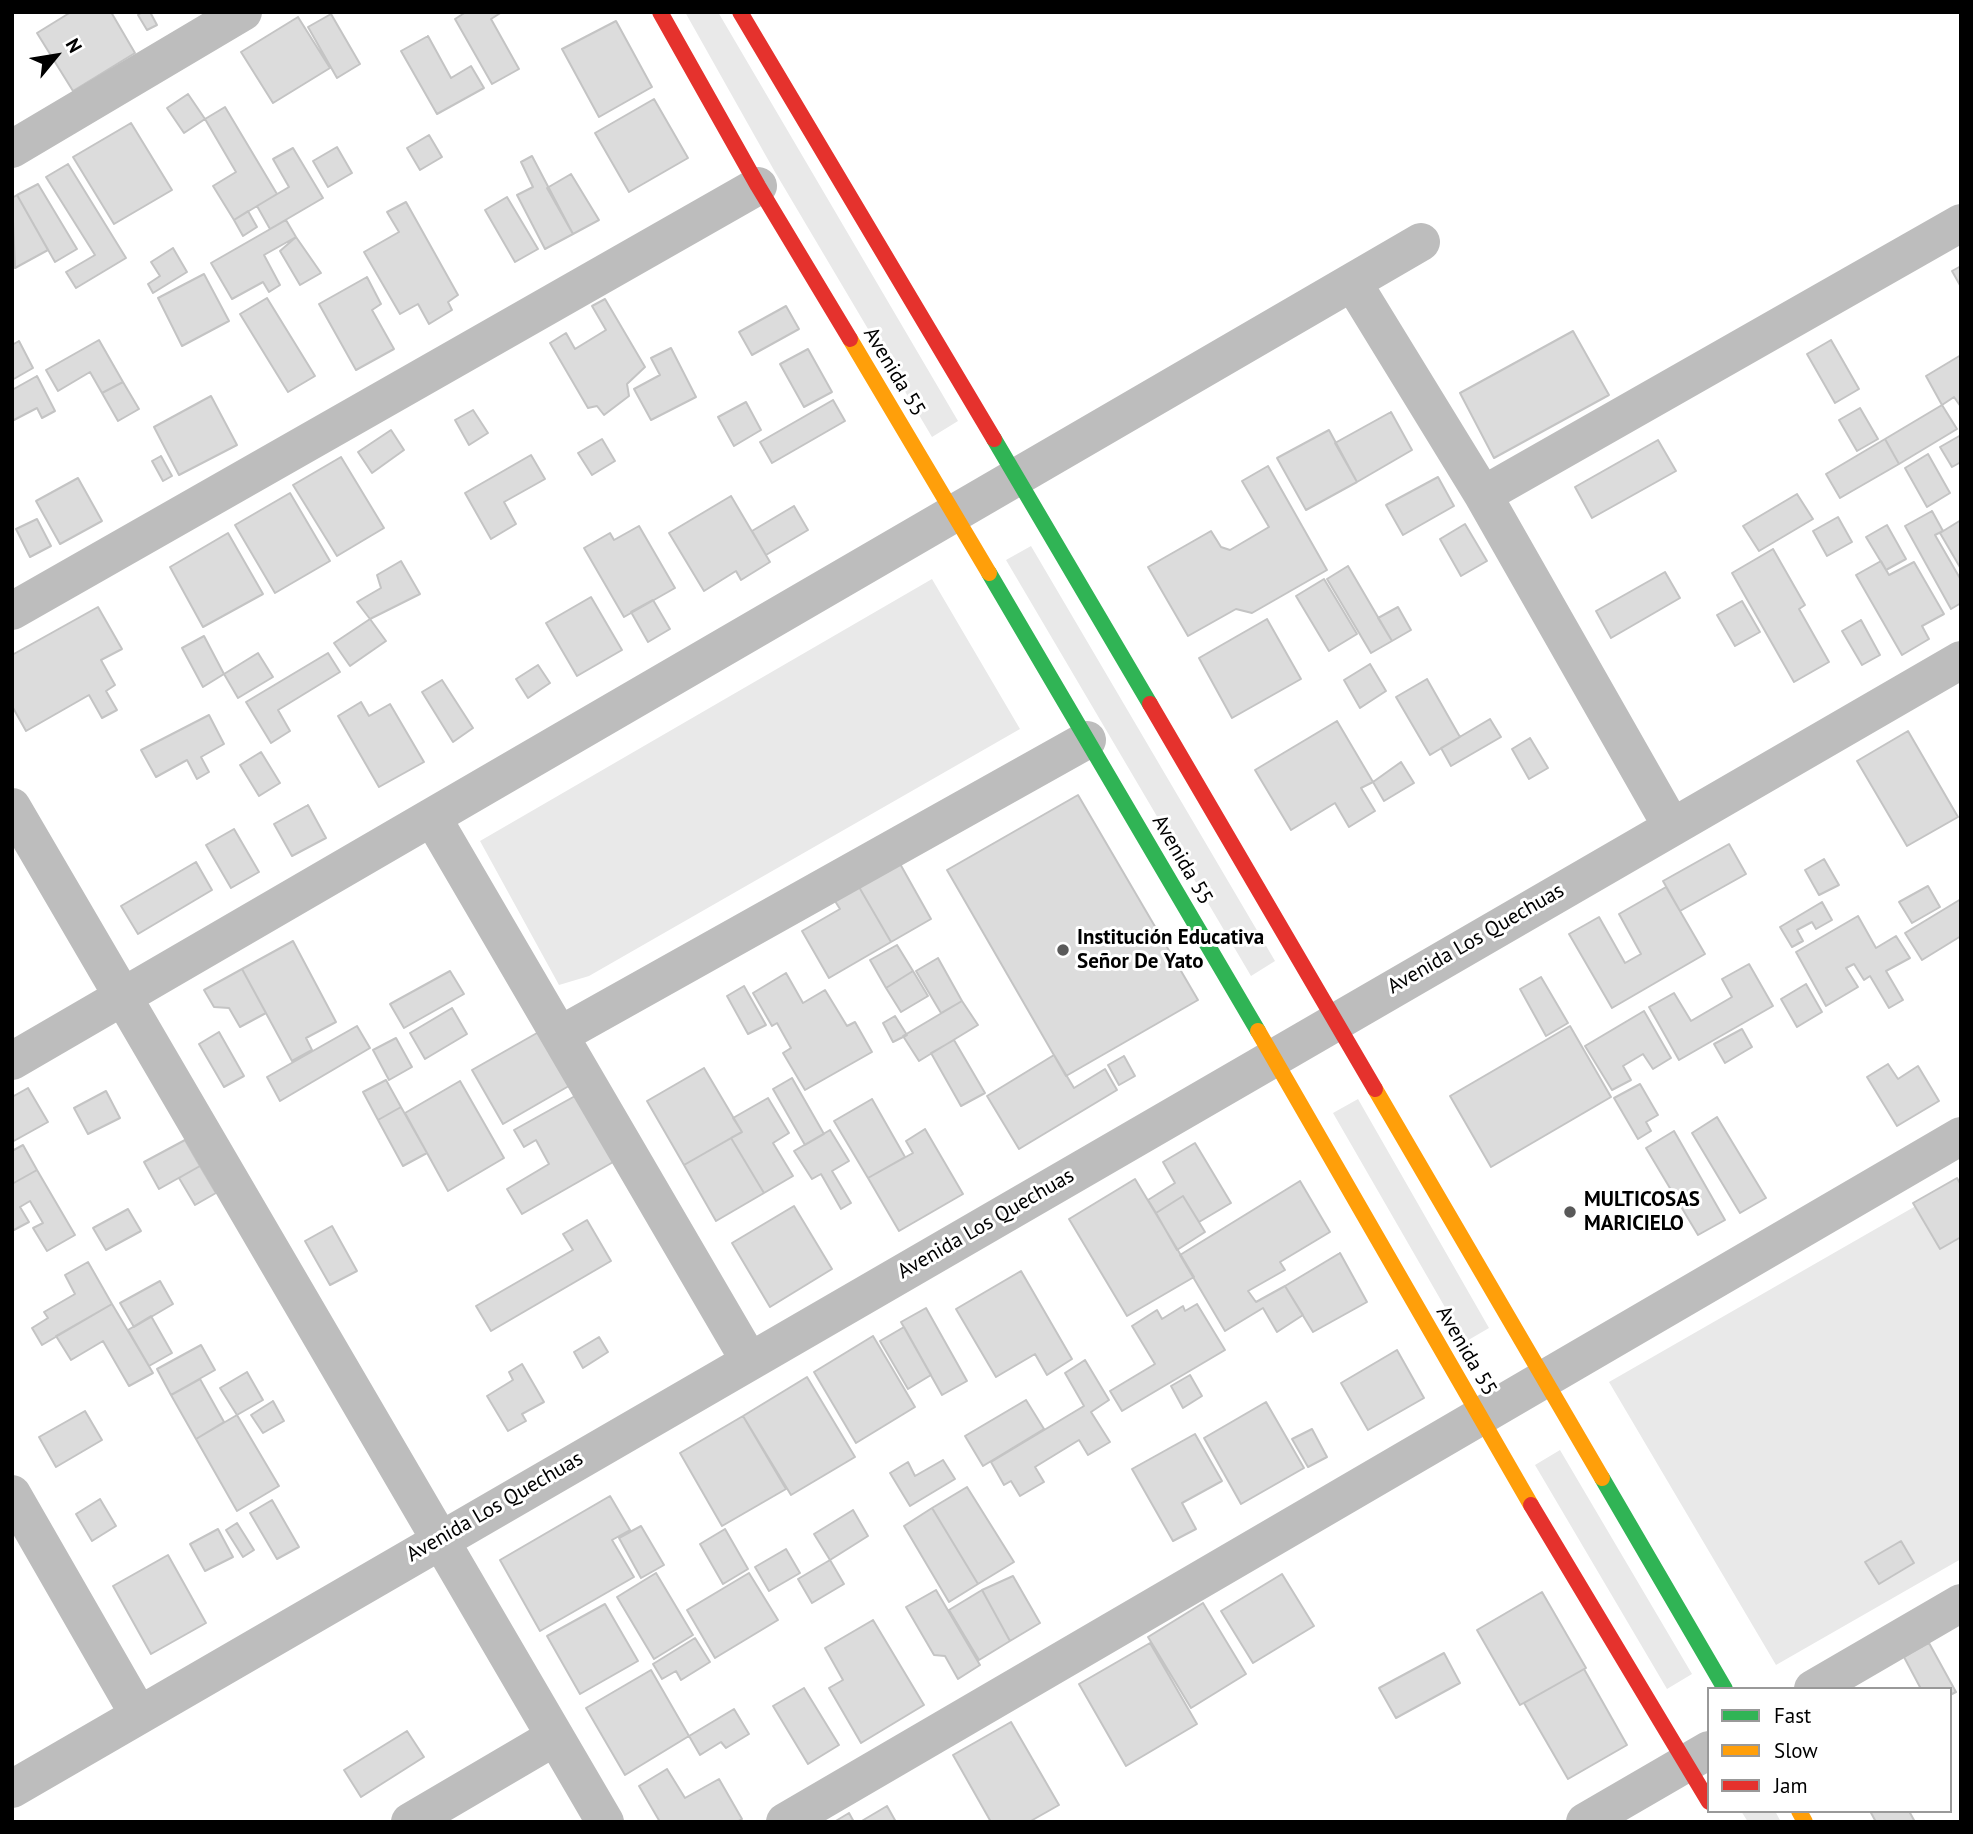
<!DOCTYPE html>
<html>
<head>
<meta charset="utf-8">
<style>
  body { margin:0 }
  #map { position:relative; width:1973px; height:1834px; overflow:hidden; background:#fff; font-family:"PT Sans",sans-serif }
  canvas { display:block }
  .frame { position:absolute; inset:0; border:14px solid #000; pointer-events:none }
  .legend { position:absolute; left:1707px; top:1687px; width:245px; height:126px; box-sizing:border-box; background:#fff; border:2px solid #999; margin:0; padding:9px 12px; list-style:none; font-size:21px; color:#000 }
  .legend li { display:flex; align-items:center; gap:14px; height:35px }
  .legend b { width:35px; border:2px solid #999 }
  .north { position:absolute; left:21px; top:21px; width:70px; height:70px; -webkit-text-stroke:5px #fff; paint-order:stroke; rotate:60deg; font-size:19px; font-weight:700; line-height:28px; text-align:center; color:#000 }
  .north::after { content:''; display:block; margin:auto; width:24px; height:32px; background:#000; clip-path:polygon(50% 0,100% 100%,50% 72%,0 100%) }
</style>
</head>
<body>
<div id="map">
<canvas width="1973" height="1834"></canvas>
<div class="frame"></div>
<ul class="legend">
<li><b style="height:9px;background:#30b455"></b>Fast</li>
<li><b style="height:9px;background:#ff9f0a"></b>Slow</li>
<li><b style="height:9px;background:#e5322d"></b>Jam</li>
</ul>
<div class="north">N</div>
</div>
<script>
const ctx = document.querySelector('canvas').getContext('2d');
ctx.lineJoin = 'round';
function fill(path, color) {
  ctx.fillStyle = color;
  ctx.fill(path, 'evenodd');
}
function toPath(rows) {
  const path = new Path2D();
  for (const r of rows) {
    path.moveTo(r[0], r[1]);
    for (let i = 2; i < r.length; i += 2) path.lineTo(r[i], r[i + 1]);
  }
  return path;
}
function strokePath(path, color, width, dash) {
  ctx.strokeStyle = color;
  ctx.lineWidth = width;
  ctx.lineCap = dash ? 'butt' : 'round';
  ctx.setLineDash(dash || []);
  ctx.stroke(path);
}
function label(font, color, halo, rows, align = 'center') {
  ctx.font = font + ' "PT Sans",sans-serif';
  ctx.lineWidth = 6;
  ctx.setLineDash([]);
  ctx.textBaseline = 'middle';
  ctx.strokeStyle = halo;
  ctx.fillStyle = color;
  for (const [text, x, y, turn = 0] of rows) {
    ctx.save();
    ctx.translate(x, y);
    ctx.rotate((+turn || 0) * Math.PI / 180);
    ctx.textAlign = isNaN(turn) ? turn : align;
    if (halo) ctx.strokeText(text, 0, 0);
    ctx.fillText(text, 0, 0);
    ctx.restore();
  }
}
const green = toPath([
  [685,12,718,12,958,421,932,437,775,172],
  [1031,546,1275,961,1251,976,1006,560],
  [932,579,1020,729,589,976,559,985,480,841],
  [1358,1099,1489,1328,1465,1342,1333,1113],
  [1961,1180,1961,1559,1776,1665,1609,1382],
  [1560,1450,1692,1674,1667,1689,1535,1465],
  [1741,1811,1775,1811,1781,1822,1748,1822]
]);
const building = toPath([
  [71,12,111,12,135,53,73,91,37,33,71,12],
  [142,12,150,12,157,25,147,30,138,15,142,12],
  [466,12,502,12,491,19,519,69,492,84,455,19,466,12],
  [331,14,360,64,337,78,308,27,331,14],
  [298,17,330,68,273,103,241,52,298,17],
  [616,21,652,87,599,117,562,49,616,21],
  [428,36,451,78,471,66,484,88,437,114,401,51,428,36],
  [188,94,205,119,184,133,167,108,188,94],
  [654,99,688,158,629,192,595,133,654,99],
  [225,107,277,194,234,220,213,186,236,172,205,119,225,107],
  [131,123,172,190,114,224,73,157,131,123],
  [429,135,442,157,420,170,407,148,429,135],
  [337,147,352,173,328,187,313,161,337,147],
  [293,148,323,198,270,229,257,206,289,187,273,159,293,148],
  [532,156,573,234,545,249,517,195,533,187,521,162,532,156],
  [68,164,126,258,76,288,66,272,95,255,46,177,68,164],
  [571,174,599,220,573,234,547,188,571,174],
  [38,184,77,249,55,262,17,195,38,184],
  [17,195,48,250,15,268,12,198,17,195],
  [507,197,538,249,515,262,485,210,507,197],
  [406,202,458,295,448,302,452,310,429,324,418,304,400,314,364,252,399,232,387,212,406,202],
  [248,211,257,227,243,236,234,220,248,211],
  [286,220,296,237,264,255,280,285,269,292,263,282,232,299,211,263,286,220],
  [296,237,321,273,300,285,280,251,296,237],
  [173,248,187,272,153,293,148,284,160,276,151,262,173,248],
  [1961,266,1961,287,1952,271,1961,266],
  [204,274,229,321,182,346,158,298,204,274],
  [367,277,381,304,372,310,394,349,356,370,319,304,367,277],
  [267,298,315,376,288,392,240,314,267,298],
  [605,299,645,367,627,384,629,396,604,415,597,406,588,408,550,343,566,333,575,349,606,330,592,306,605,299],
  [786,306,799,329,752,355,739,332,786,306],
  [1573,331,1609,395,1494,458,1460,393,1573,331],
  [99,340,123,382,102,393,90,372,58,391,46,370,99,340],
  [1831,340,1859,389,1835,403,1807,354,1831,340],
  [19,341,33,368,12,380,12,345,19,341],
  [671,348,696,397,651,420,634,389,660,375,651,358,671,348],
  [808,349,832,392,804,407,780,364,808,349],
  [1961,355,1961,407,1954,397,1942,405,1926,376,1961,355],
  [37,376,55,411,42,418,37,408,12,421,12,390,37,376],
  [123,382,139,409,118,421,102,393,123,382],
  [211,396,237,445,179,475,154,427,211,396],
  [833,400,845,421,772,463,760,442,833,400],
  [746,402,761,430,734,446,718,417,746,402],
  [1942,405,1957,429,1899,464,1885,439,1942,405],
  [1860,408,1878,439,1857,451,1839,420,1860,408],
  [473,410,488,433,469,445,455,420,473,410],
  [1391,412,1412,450,1357,482,1335,443,1391,412],
  [391,430,404,450,372,473,358,452,391,430],
  [1329,430,1357,482,1306,510,1277,458,1329,430],
  [1961,435,1961,462,1952,467,1940,447,1961,435],
  [602,439,615,461,592,475,578,453,602,439],
  [1885,439,1899,464,1840,498,1826,474,1885,439],
  [1658,440,1676,471,1592,518,1575,487,1658,440],
  [1928,454,1950,493,1927,507,1905,468,1928,454],
  [531,455,545,479,504,502,516,524,491,539,465,493,531,455],
  [161,456,172,476,163,481,152,461,161,456],
  [341,457,384,528,337,556,293,485,341,457],
  [1268,466,1327,570,1252,613,1236,609,1188,636,1148,567,1211,531,1221,547,1230,550,1269,527,1242,481,1268,466],
  [1438,477,1454,506,1403,535,1386,505,1438,477],
  [78,478,102,521,60,544,36,501,78,478],
  [290,493,330,561,275,593,235,525,290,493],
  [1797,494,1813,519,1759,551,1743,526,1797,494],
  [731,496,770,562,741,580,736,571,704,591,669,533,731,496],
  [794,506,808,530,766,555,752,531,794,506],
  [1932,511,1943,531,1935,535,1961,580,1961,603,1951,609,1905,526,1932,511],
  [1838,517,1852,542,1827,556,1813,531,1838,517],
  [37,519,51,546,30,557,16,529,37,519],
  [1961,520,1961,569,1940,533,1961,520],
  [1465,524,1487,561,1461,576,1440,539,1465,524],
  [1887,525,1906,559,1886,570,1866,537,1887,525],
  [639,526,675,588,624,617,584,548,610,533,614,540,639,526],
  [228,533,263,594,203,627,170,567,228,533],
  [1773,549,1805,605,1799,609,1829,662,1794,682,1732,573,1773,549],
  [401,561,420,594,370,619,357,602,381,588,377,575,401,561],
  [1881,561,1889,575,1914,562,1944,614,1922,626,1929,639,1902,655,1856,575,1881,561],
  [1348,566,1392,641,1371,653,1327,579,1348,566],
  [1665,572,1680,598,1611,638,1596,611,1665,572],
  [1324,579,1357,634,1329,651,1296,596,1324,579],
  [591,597,622,650,577,676,546,623,591,597],
  [653,600,670,629,648,642,631,612,653,600],
  [1742,601,1760,632,1735,646,1717,615,1742,601],
  [98,607,122,649,101,660,115,685,106,691,117,710,102,718,89,695,26,731,12,706,12,655,98,607],
  [1398,607,1411,630,1392,641,1378,618,1398,607],
  [370,619,386,641,350,666,334,643,370,619],
  [1267,619,1301,679,1232,718,1199,658,1267,619],
  [1861,620,1880,655,1862,665,1842,631,1861,620],
  [204,636,224,674,203,687,182,648,204,636],
  [258,653,273,677,238,698,224,674,258,653],
  [328,653,340,672,278,710,290,731,271,743,246,702,328,653],
  [1370,664,1386,691,1360,708,1344,680,1370,664],
  [538,665,550,683,528,698,516,679,538,665],
  [1427,679,1460,737,1430,755,1396,697,1427,679],
  [442,680,473,728,453,742,422,692,442,680],
  [361,702,369,716,390,704,424,762,379,787,338,716,361,702],
  [209,715,224,744,201,757,209,772,197,779,187,760,156,777,141,750,209,715],
  [1490,719,1501,737,1451,766,1441,748,1490,719],
  [1337,721,1373,782,1361,788,1375,811,1349,827,1335,803,1291,830,1255,770,1337,721],
  [1908,731,1958,817,1907,846,1857,761,1908,731],
  [1530,738,1548,768,1529,779,1512,749,1530,738],
  [261,752,280,783,259,796,240,765,261,752],
  [1401,762,1414,783,1384,801,1373,782,1401,762],
  [1078,795,1198,1000,1066,1076,947,870,1078,795],
  [308,805,326,838,292,856,274,824,308,805],
  [234,829,259,872,231,888,206,845,234,829],
  [1729,844,1746,874,1680,911,1663,881,1729,844],
  [1824,859,1839,885,1819,895,1805,870,1824,859],
  [196,862,212,890,138,934,121,906,196,862],
  [899,862,931,919,891,942,859,887,899,862],
  [1928,886,1940,907,1912,923,1899,902,1928,886],
  [859,887,891,942,829,978,802,931,840,909,835,901,859,887],
  [1666,887,1705,954,1612,1008,1569,934,1599,917,1625,963,1641,954,1619,914,1666,887],
  [1961,899,1961,936,1922,960,1905,933,1961,899],
  [1822,902,1832,920,1816,929,1812,922,1797,930,1803,941,1792,947,1780,927,1822,902],
  [1858,916,1876,948,1896,936,1910,958,1886,971,1903,1000,1889,1008,1870,976,1864,980,1854,964,1846,968,1858,987,1826,1006,1796,952,1858,916],
  [293,941,336,1022,306,1038,312,1050,292,1061,242,969,293,941],
  [897,945,913,971,886,988,870,960,897,945],
  [938,958,962,1001,941,1013,916,971,938,958],
  [1749,964,1773,1006,1679,1060,1649,1007,1674,993,1691,1021,1732,997,1722,979,1749,964],
  [242,969,266,1013,240,1027,229,1008,214,1007,204,990,242,969],
  [450,971,464,994,404,1028,390,1004,450,971],
  [913,971,928,996,901,1012,886,988,913,971],
  [786,973,803,1003,825,990,847,1026,855,1022,872,1052,805,1090,783,1053,791,1048,777,1023,772,1026,753,993,786,973],
  [1541,977,1568,1023,1546,1036,1520,989,1541,977],
  [1806,984,1822,1012,1797,1027,1781,999,1806,984],
  [744,986,766,1025,748,1034,727,996,744,986],
  [962,1001,978,1025,919,1061,903,1036,962,1001],
  [452,1008,467,1034,425,1059,410,1033,452,1008],
  [1644,1011,1671,1058,1653,1069,1643,1054,1623,1066,1631,1080,1612,1090,1585,1046,1644,1011],
  [895,1016,907,1035,893,1042,883,1023,895,1016],
  [357,1026,370,1048,280,1101,267,1077,357,1026],
  [1570,1026,1611,1097,1491,1167,1450,1096,1570,1026],
  [544,1029,574,1083,503,1124,472,1070,544,1029],
  [1742,1029,1752,1047,1725,1063,1714,1044,1742,1029],
  [219,1032,244,1076,224,1087,199,1044,219,1032],
  [396,1038,412,1067,389,1080,373,1050,396,1038],
  [954,1040,985,1093,961,1106,931,1053,954,1040],
  [1054,1055,1074,1088,1105,1069,1117,1090,1019,1149,987,1096,1054,1055],
  [1124,1056,1135,1076,1119,1085,1108,1065,1124,1056],
  [1888,1064,1898,1079,1918,1066,1939,1101,1897,1126,1867,1077,1888,1064],
  [704,1068,742,1132,684,1165,647,1101,704,1068],
  [792,1078,824,1134,805,1145,773,1089,792,1078],
  [386,1080,401,1107,378,1120,363,1092,386,1080],
  [460,1081,504,1158,448,1191,405,1113,460,1081],
  [1640,1084,1658,1115,1646,1122,1651,1131,1638,1139,1614,1098,1640,1084],
  [28,1088,48,1122,12,1142,12,1097,28,1088],
  [106,1091,120,1118,88,1134,74,1108,106,1091],
  [584,1091,622,1157,522,1214,507,1189,549,1164,536,1140,524,1147,514,1130,584,1091],
  [768,1098,789,1133,773,1143,793,1176,764,1193,731,1138,742,1132,733,1118,768,1098],
  [872,1099,905,1157,868,1178,834,1121,872,1099],
  [401,1107,427,1153,403,1166,378,1120,401,1107],
  [1717,1117,1766,1198,1740,1213,1692,1133,1717,1117],
  [925,1129,963,1194,899,1231,868,1178,913,1153,906,1141,925,1129],
  [830,1130,849,1161,832,1171,851,1203,841,1209,821,1174,812,1179,794,1151,830,1130],
  [1674,1131,1725,1220,1698,1235,1646,1148,1674,1131],
  [731,1138,764,1193,716,1221,684,1165,731,1138],
  [185,1140,200,1166,159,1189,144,1162,185,1140],
  [1195,1143,1231,1203,1199,1222,1183,1196,1156,1213,1148,1200,1175,1183,1163,1162,1195,1143],
  [23,1145,37,1170,12,1184,12,1151,23,1145],
  [200,1166,216,1193,195,1205,179,1178,200,1166],
  [37,1170,75,1235,47,1251,33,1228,43,1223,30,1201,20,1207,29,1222,12,1231,12,1184,37,1170],
  [1957,1178,1961,1185,1961,1237,1940,1249,1913,1203,1957,1178],
  [1135,1179,1194,1277,1127,1316,1069,1219,1135,1179],
  [1300,1181,1330,1232,1280,1262,1285,1270,1248,1291,1256,1302,1285,1286,1303,1315,1277,1332,1263,1308,1225,1331,1180,1255,1300,1181],
  [1183,1196,1205,1232,1177,1250,1156,1213,1183,1196],
  [794,1206,832,1269,770,1307,732,1243,794,1206],
  [128,1209,141,1231,106,1250,93,1228,128,1209],
  [587,1220,611,1261,491,1331,476,1306,573,1250,563,1234,587,1220],
  [332,1226,357,1271,330,1285,305,1241,332,1226],
  [1340,1253,1367,1302,1313,1332,1285,1286,1340,1253],
  [88,1262,112,1304,42,1345,32,1328,48,1318,44,1312,75,1294,65,1275,88,1262],
  [1021,1271,1072,1359,1047,1375,1035,1354,996,1377,956,1309,1021,1271],
  [160,1281,173,1304,134,1327,120,1303,160,1281],
  [112,1304,153,1373,129,1386,103,1341,71,1360,56,1336,112,1304],
  [1197,1304,1225,1350,1122,1411,1110,1391,1155,1364,1132,1326,1157,1310,1162,1319,1183,1306,1185,1311,1197,1304],
  [926,1308,967,1381,942,1395,901,1322,926,1308],
  [151,1316,172,1353,149,1366,128,1330,151,1316],
  [904,1327,931,1375,908,1389,880,1341,904,1327],
  [873,1336,915,1407,856,1443,814,1372,873,1336],
  [599,1337,608,1352,583,1368,574,1352,599,1337],
  [201,1345,215,1370,171,1395,157,1369,201,1345],
  [1397,1350,1424,1398,1368,1430,1341,1383,1397,1350],
  [1085,1360,1109,1400,1091,1412,1110,1442,1088,1455,1079,1440,1035,1467,1044,1482,1020,1496,1011,1481,1004,1485,991,1462,1084,1406,1065,1373,1085,1360],
  [522,1364,544,1402,522,1414,526,1421,508,1431,487,1396,513,1380,509,1372,522,1364],
  [247,1372,263,1400,237,1415,220,1388,247,1372],
  [1190,1375,1202,1396,1183,1408,1171,1386,1190,1375],
  [807,1377,855,1457,791,1495,743,1416,807,1377],
  [200,1379,224,1422,196,1439,171,1395,200,1379],
  [1026,1400,1044,1429,983,1466,965,1436,1026,1400],
  [273,1401,284,1421,263,1433,251,1415,273,1401],
  [1266,1402,1304,1468,1241,1504,1204,1438,1266,1402],
  [85,1411,102,1440,56,1467,39,1437,85,1411],
  [237,1415,279,1486,237,1511,196,1439,237,1415],
  [743,1416,786,1489,722,1526,680,1453,743,1416],
  [1312,1429,1327,1457,1308,1467,1292,1439,1312,1429],
  [1195,1434,1222,1481,1182,1503,1196,1529,1173,1541,1132,1469,1195,1434],
  [943,1460,955,1479,910,1506,890,1473,908,1462,915,1476,943,1460],
  [967,1487,1014,1562,978,1584,932,1508,967,1487],
  [610,1496,630,1530,612,1540,634,1577,540,1631,500,1560,610,1496],
  [100,1499,116,1526,92,1541,76,1514,100,1499],
  [272,1500,299,1547,277,1559,250,1513,272,1500],
  [932,1508,978,1584,949,1602,904,1526,932,1508],
  [853,1510,868,1536,830,1560,814,1534,853,1510],
  [237,1523,254,1550,243,1557,226,1530,237,1523],
  [641,1526,664,1565,641,1578,619,1538,641,1526],
  [218,1529,233,1557,205,1571,190,1544,218,1529],
  [725,1529,748,1569,723,1584,700,1544,725,1529],
  [1901,1541,1914,1563,1879,1584,1865,1562,1901,1541],
  [786,1549,800,1573,769,1591,755,1567,786,1549],
  [168,1555,206,1623,151,1654,113,1586,168,1555],
  [830,1560,844,1584,812,1603,798,1579,830,1560],
  [656,1573,693,1635,654,1659,617,1597,656,1573],
  [749,1573,778,1620,715,1658,687,1610,749,1573],
  [1282,1574,1314,1626,1253,1663,1221,1611,1282,1574],
  [1013,1576,1040,1623,1010,1641,982,1590,1013,1576],
  [936,1590,980,1665,958,1679,945,1656,934,1655,906,1607,936,1590],
  [982,1590,1010,1641,979,1660,949,1610,982,1590],
  [1542,1592,1586,1668,1520,1705,1477,1630,1542,1592],
  [1203,1603,1246,1674,1191,1708,1148,1637,1203,1603],
  [605,1604,638,1661,580,1694,547,1636,605,1604],
  [873,1620,924,1705,861,1743,829,1688,843,1680,825,1648,873,1620],
  [695,1638,710,1662,681,1680,676,1671,662,1679,653,1664,695,1638],
  [1150,1643,1197,1724,1126,1766,1079,1684,1150,1643],
  [1929,1643,1956,1692,1950,1695,1950,1689,1921,1689,1904,1657,1929,1643],
  [1444,1653,1460,1683,1396,1718,1379,1688,1444,1653],
  [1584,1669,1627,1745,1568,1779,1524,1703,1584,1669],
  [651,1670,689,1736,625,1775,586,1708,651,1670],
  [804,1688,839,1745,808,1764,773,1706,804,1688],
  [734,1709,749,1734,726,1748,721,1742,700,1755,689,1736,734,1709],
  [1011,1722,1059,1805,1029,1822,991,1822,953,1755,1011,1722],
  [407,1731,424,1757,361,1797,344,1770,407,1731],
  [667,1769,685,1798,719,1779,742,1819,737,1822,660,1822,639,1786,667,1769],
  [887,1806,896,1822,860,1822,887,1806],
  [1870,1811,1909,1811,1915,1822,1876,1822,1870,1811],
  [849,1813,854,1822,834,1822,849,1813]
]);
const street = toPath([
  [12,149,243,12],
  [1353,283,1483,495,1672,827],
  [1483,495,1961,223],
  [12,611,758,186],
  [12,807,605,1822],
  [432,817,749,1360],
  [560,1035,1087,740],
  [12,1061,1421,242],
  [12,1494,139,1715],
  [1813,1689,1961,1603],
  [12,1789,1961,660],
  [410,1822,553,1738],
  [785,1822,1961,1136],
  [1585,1822,1709,1750]
]);
const fast = toPath([
  [994,439,1150,704],
  [989,573,1258,1031],
  [1602,1478,1725,1689]
]);
const slow = toPath([
  [850,339,989,573],
  [1258,1031,1531,1505],
  [1375,1089,1602,1478],
  [1799,1811,1805,1822]
]);
const jam = toPath([
  [660,12,758,186,850,339],
  [740,12,994,439],
  [1150,704,1375,1089],
  [1531,1505,1709,1802]
]);
const markers = [
  [1063,950,7,"#595959"],
  [1570,1212,7,"#595959"]
];
const streetNames = [
  ["Avenida 55",894,372,59],
  ["Avenida 55",1182,860,60],
  ["Avenida Los Quechuas",1476,939,-30],
  ["Avenida Los Quechuas",986,1224,-30],
  ["Avenida 55",1466,1351,60],
  ["Avenida Los Quechuas",495,1507,-30]
];
const poiNames = [
  ["Institución Educativa",1077,938],
  ["Señor De Yato",1077,962],
  ["MULTICOSAS",1584,1200],
  ["MARICIELO",1584,1224]
];
fill(green, '#e9e9e9');
fill(building, '#dcdcdc');
strokePath(building, '#c4c4c4', 2);
strokePath(street, '#bdbdbd', 38);
strokePath(fast, '#30b455', 16);
strokePath(slow, '#ff9f0a', 16);
strokePath(jam, '#e5322d', 16);
for (const [x, y, r, color] of markers) {
  const dot = new Path2D();
  dot.arc(x, y, r, 0, 2 * Math.PI);
  ctx.fillStyle = color;
  ctx.fill(dot);
  strokePath(dot, '#fff', 2.5);
}
label('21px', '#000', '#fff', streetNames);
label('bold 21px', '#000', '#fff', poiNames, 'left');
</script>
</body>
</html>
